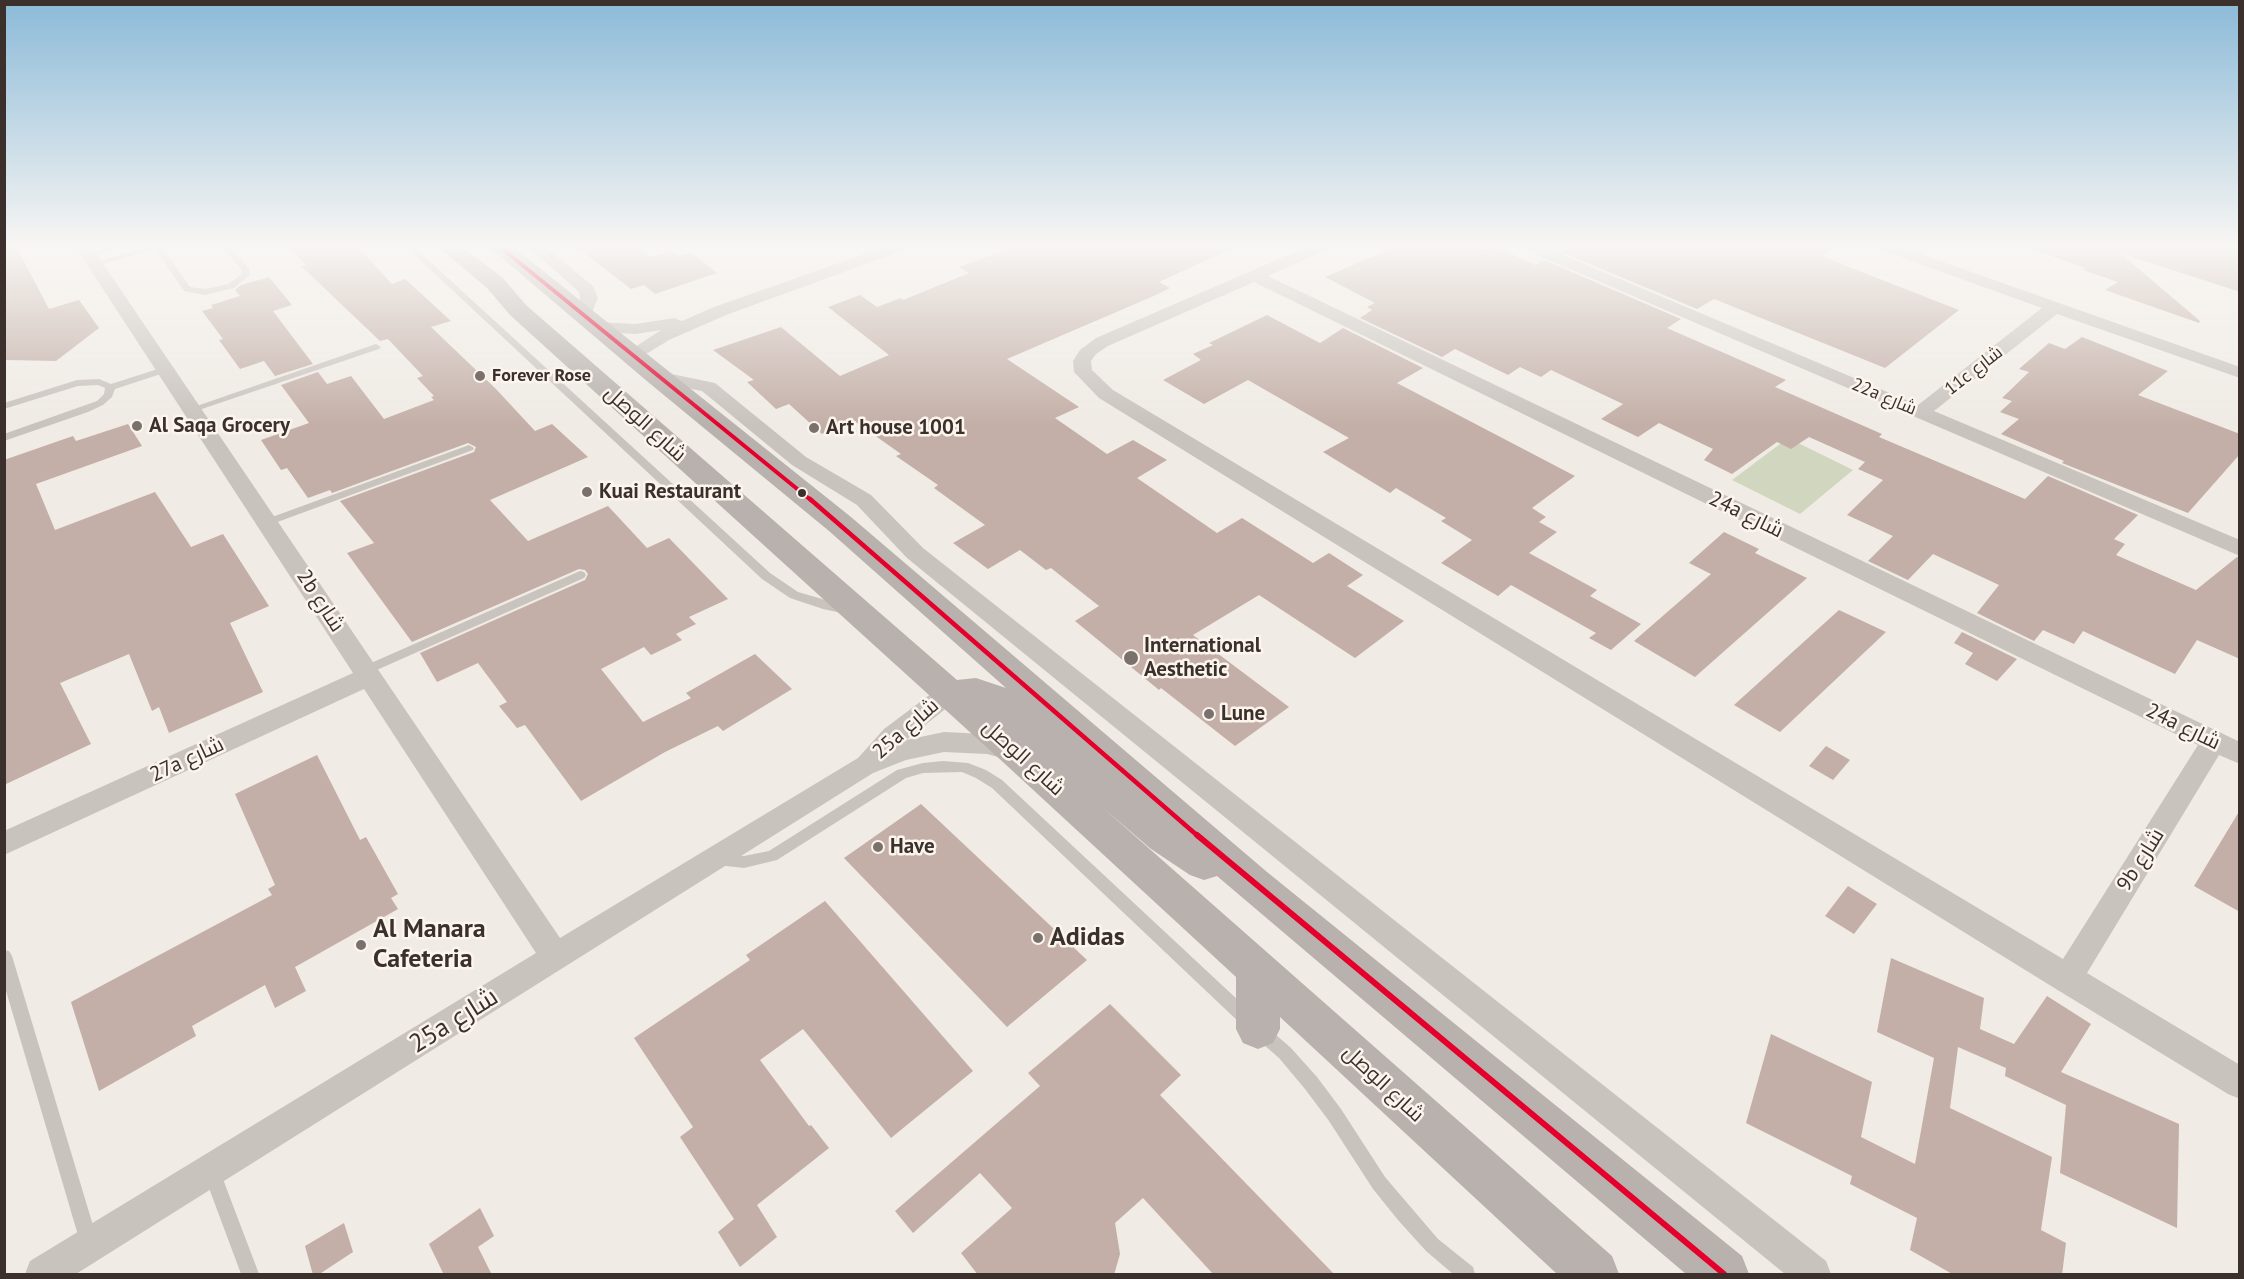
<!DOCTYPE html>
<html>
<head>
<meta charset="utf-8">
<style>
  body { margin:0 }
  #map { position:relative; width:2244px; height:1279px; overflow:hidden; background:#f0ebe5; font-family:"PT Sans",sans-serif }
  canvas { display:block }
  .frame { position:absolute; inset:0; border:6px solid #3b302b; pointer-events:none }
</style>
</head>
<body>
<div id="map">
<canvas width="2244" height="1279"></canvas>
<div class="frame"></div>
</div>
<script>
const ctx = document.querySelector('canvas').getContext('2d');
ctx.lineJoin = 'round';
function fill(path, color) {
  ctx.fillStyle = color;
  ctx.fill(path, 'evenodd');
}
function toPath(rows) {
  const path = new Path2D();
  for (const r of rows) {
    path.moveTo(r[0], r[1]);
    for (let i = 2; i < r.length; i += 2) path.lineTo(r[i], r[i + 1]);
  }
  return path;
}
function strokePath(path, color, width, dash) {
  ctx.strokeStyle = color;
  ctx.lineWidth = width;
  ctx.lineCap = dash ? 'butt' : 'round';
  ctx.setLineDash(dash || []);
  ctx.stroke(path);
}
function label(font, color, halo, rows, align = 'center') {
  ctx.font = font + ' "PT Sans",Cairo,sans-serif';
  ctx.lineWidth = 5;
  ctx.setLineDash([]);
  ctx.textBaseline = 'middle';
  ctx.strokeStyle = halo;
  ctx.fillStyle = color;
  for (const [text, x, y, turn = 0] of rows) {
    ctx.save();
    ctx.translate(x, y);
    ctx.rotate((+turn || 0) * Math.PI / 180);
    ctx.textAlign = isNaN(turn) ? turn : align;
    if (halo) ctx.strokeText(text, 0, 0);
    ctx.fillText(text, 0, 0);
    ctx.restore();
  }
}
const green = toPath([
  [1788,438,1853,470,1800,514,1732,480]
]);
const building = toPath([
  [4,246,16,246,49,309,79,300,99,328,56,361,4,360],
  [288,246,357,246,392,284,405,279,451,321,431,327,496,389,535,431,552,424,588,457,490,500,528,541,608,506,647,548,669,538,728,599,689,617,696,624,676,634,682,640,651,655,644,647,601,669,643,722,691,698,686,693,755,654,792,689,723,731,718,726,665,752,581,801,525,725,517,728,499,706,507,702,478,663,437,682,420,653,585,580,588,574,585,570,579,569,412,642,347,553,374,543,340,501,474,452,476,447,468,443,332,493,330,490,308,498,287,468,281,470,261,440,309,423,281,385,318,372,327,384,351,376,384,419,434,400,431,397,434,396,417,378,423,376,388,339,380,341,301,266,306,265],
  [575,246,637,246,652,257,671,250,679,256,691,252,717,273,655,294,644,285,631,289],
  [1016,246,1237,246,1159,282,1170,288,1156,295,1007,359,1079,407,1055,418,1107,454,1133,440,1167,460,1137,478,1217,533,1242,518,1313,563,1329,553,1363,575,1347,586,1404,621,1355,658,1259,595,1193,635,1289,707,1235,746,1161,688,1159,690,1075,621,1099,606,1051,568,1046,570,1020,550,988,569,953,543,985,525,934,488,938,485,896,456,901,454,853,420,822,434,789,404,776,409,747,382,754,380,713,350,781,327,840,376,889,355,828,307,860,295,877,307,901,298,903,300,969,273,959,267],
  [1397,246,1475,246,1486,250,1495,246,1535,265,1544,260,1681,319,1667,328,1786,380,1775,387,1882,434,1879,437,2025,499,2048,476,2138,515,2114,539,2125,544,2116,555,2196,590,2237,557,2240,558,2240,659,2197,640,2175,674,2083,631,2074,644,2043,630,2034,641,1977,613,1999,585,1933,554,1908,580,1868,561,1893,536,1847,515,1883,480,1858,469,1865,462,1809,437,1791,449,1777,442,1732,474,1704,460,1713,449,1659,423,1638,437,1601,419,1623,404,1551,370,1541,377,1520,367,1508,375,1455,349,1442,357,1360,318,1372,310,1367,307,1375,303,1325,277],
  [1573,246,1840,246,1821,256,1959,310,1885,368,1714,299,1697,309,1561,252],
  [2034,246,2240,246,2240,292,2120,253,2200,321,2199,323,2105,290,2118,282,2083,270,2086,268,2033,250],
  [269,277,292,305,273,311,313,364,275,376,264,361,240,369,219,340,223,339,202,311,213,308,211,305,240,296,235,290,241,285],
  [1267,315,1320,343,1343,328,1423,368,1397,383,1575,476,1532,508,1546,517,1539,522,1557,532,1529,553,1597,590,1590,596,1641,624,1611,650,1589,638,1596,633,1511,585,1498,596,1441,563,1472,540,1441,521,1446,518,1396,488,1390,493,1323,452,1349,438,1248,380,1204,404,1163,380,1201,360,1193,354,1213,345,1209,343],
  [2082,337,2168,371,2138,395,2240,434,2240,454,2188,513,2062,463,2064,461,2001,434,2019,419,2000,412,2012,401,2002,398,2029,372,2019,369,2049,343,2065,349],
  [128,424,142,446,36,484,55,530,155,492,191,547,223,534,269,606,230,623,263,692,169,733,159,707,152,711,129,654,122,657,60,683,91,744,4,785,4,460,73,436,76,441],
  [1724,532,1759,549,1755,553,1807,578,1695,677,1634,641,1711,574,1689,563],
  [1839,610,1886,632,1780,732,1734,705],
  [1962,632,2017,659,1997,681,1965,664,1973,653,1954,643],
  [1826,746,1850,760,1833,780,1809,766],
  [317,755,360,840,366,837,398,894,391,898,398,909,295,967,306,991,275,1008,265,985,192,1026,196,1036,99,1091,71,1002,272,895,268,889,275,885,235,794],
  [921,804,1087,960,1007,1027,844,858],
  [2240,810,2240,912,2194,886],
  [1848,886,1877,904,1854,934,1825,916],
  [825,901,973,1071,891,1138,803,1029,760,1060,809,1126,811,1125,829,1148,757,1205,777,1237,740,1267,718,1232,734,1219,680,1137,693,1127,634,1038,750,960,746,955],
  [1891,958,1984,998,1980,1029,2014,1044,2047,996,2091,1024,2061,1072,2179,1124,2177,1228,2060,1173,2066,1105,2005,1076,2006,1068,1958,1047,1950,1108,2052,1157,2041,1230,2066,1243,2062,1275,1954,1275,1910,1250,1917,1218,1850,1184,1852,1176,1746,1123,1771,1034,1872,1082,1861,1137,1915,1164,1934,1058,1877,1032],
  [1110,1004,1181,1075,1160,1095,1335,1275,1214,1275,1143,1198,1115,1223,1120,1254,1114,1275,978,1275,961,1253,1012,1208,980,1173,913,1233,895,1211,1040,1086,1028,1073],
  [480,1208,494,1236,478,1247,492,1275,444,1275,429,1244],
  [344,1223,353,1252,318,1275,313,1275,305,1246]
]);
const service = toPath([
  [116,246,128,246,89,257,85,255,116,246],
  [150,246,161,246,190,287,205,289,228,284,242,274,241,269,222,246,230,246,249,269,250,275,234,288,205,295,184,291,155,249,95,266,91,264,150,246],
  [405,246,413,246,770,573,798,592,850,607,852,610,850,613,846,614,823,609,790,598,762,579,405,246],
  [376,344,381,347,379,349,196,411,193,412,188,409,376,344],
  [167,366,170,367,170,371,115,389,112,397,103,405,88,412,4,441,4,434,97,401,104,394,105,388,98,385,78,386,4,409,4,403,77,380,99,379,111,384,167,366],
  [469,445,474,448,473,450,272,524,264,524,263,522,264,520,469,445],
  [580,571,584,572,586,575,584,578,370,673,362,673,360,670,362,667,580,571],
  [943,761,968,763,986,770,1002,780,1254,1015,1256,1020,1254,1025,1248,1027,1242,1025,992,788,976,778,962,772,923,773,906,778,777,860,744,868,717,865,712,863,710,859,712,855,717,853,744,856,769,851,897,770,923,763,943,761],
  [4,950,9,951,12,956,98,1242,95,1248,89,1251,83,1248,80,1242,4,984,4,950],
  [1261,1025,1267,1027,1291,1048,1317,1077,1341,1109,1385,1177,1438,1239,1473,1267,1475,1274,1453,1274,1426,1251,1398,1220,1373,1189,1329,1121,1305,1089,1279,1058,1255,1037,1253,1032,1255,1027,1261,1025],
  [212,1163,218,1166,259,1274,241,1274,203,1172,206,1166,212,1163]
]);
const minor = toPath([
  [75,246,91,246,560,938,858,758,884,729,940,687,949,684,958,687,962,693,958,699,906,740,944,732,987,734,1022,744,1026,751,1022,758,1013,761,987,754,944,752,906,760,873,773,76,1274,25,1274,30,1261,536,953,364,689,4,855,4,831,353,673,75,246],
  [527,246,544,246,593,286,598,298,589,320,577,320,574,316,580,298,579,292,527,246],
  [887,246,909,246,907,249,726,315,669,340,638,359,632,360,626,359,623,355,661,330,636,334,597,332,591,331,588,327,591,323,597,322,636,324,674,318,682,321,714,307,887,246],
  [1309,246,1330,246,1328,249,1268,276,2240,742,2240,764,2219,755,2087,973,2240,1065,2240,1099,2228,1094,2056,989,1099,398,1074,372,1073,361,1080,350,1096,338,1309,246],
  [1254,282,2198,745,2063,959,1113,390,1092,370,1091,361,1096,354,1108,346,1254,282],
  [1521,246,1542,246,1918,405,2042,308,1878,249,1876,246,1898,246,2240,367,2240,378,2057,314,1934,411,2240,540,2240,556,1523,249,1521,246],
  [657,371,715,383,806,457,871,495,923,548,1826,1261,1831,1274,1785,1274,907,558,857,505,792,465,702,391,650,381,648,377,650,373,657,371]
]);
const primary = toPath([
  [437,246,461,246,503,278,526,305,957,680,976,678,1006,688,829,531,648,382,488,246,512,246,851,517,1267,872,1742,1256,1749,1274,1686,1274,1217,876,1204,880,1190,875,1151,849,1102,807,1612,1256,1619,1274,1557,1274,1280,1017,1280,1029,1273,1043,1258,1049,1243,1043,1236,1029,1236,977,1004,763,510,315,487,288,437,246]
]);
const bus1Far2 = toPath([
  [499,246,812,501]
]);
const bus1Far1 = toPath([
  [810,499,1199,837]
]);
const bus1 = toPath([
  [1197,835,1724,1274]
]);
const markers = [
  [480,376,6,"#7a716c"],
  [137,426,6,"#7a716c"],
  [814,428,6,"#7a716c"],
  [587,492,6,"#7a716c"],
  [802,493,5,"#3b302b"],
  [1131,658,8,"#7a716c"],
  [1209,714,6,"#7a716c"],
  [878,847,6,"#7a716c"],
  [1038,938,6,"#7a716c"],
  [361,945,6,"#7a716c"]
];
const farStreetnames = [
  ["11c شارع",1974,371,-38],
  ["22a شارع",1884,397,23]
];
const farPoinames = [
  ["Forever Rose",492,376]
];
const streetNames = [
  ["شارع الوصل",645,424,42],
  ["24a شارع",1746,515,26],
  ["2b شارع",320,601,57],
  ["24a شارع",2183,727,26],
  ["25a شارع",906,729,-41],
  ["شارع الوصل",1023,758,42],
  ["27a شارع",187,760,-25],
  ["9b شارع",2141,860,-58],
  ["شارع الوصل",1383,1084,43]
];
const poiNames = [
  ["Al Saqa Grocery",149,426],
  ["Art house 1001",826,428],
  ["Kuai Restaurant",599,492],
  ["International",1144,646],
  ["Aesthetic",1144,670],
  ["Lune",1221,714],
  ["Have",890,847]
];
const nearPoinames = [
  ["Al Manara",373,930],
  ["Cafeteria",373,960],
  ["Adidas",1050,938]
];
const nearStreetnames = [
  ["25a شارع",454,1021,-32]
];
fill(green, '#d1d6bf');
fill(building, '#c3afa7');
fill(service, '#c9c3be');
fill(minor, '#c9c3be');
fill(primary, '#b8b1ad');
strokePath(bus1Far2, '#e4002b', 4);
strokePath(bus1Far1, '#e4002b', 4.5);
strokePath(bus1, '#e4002b', 6);
const sky = ctx.createLinearGradient(0, 0, 0, 425);
sky.addColorStop(0, '#8bbad8');
sky.addColorStop(0.58, '#f8f6f3');
sky.addColorStop(1, '#f8f6f300');
ctx.fillStyle = sky;
ctx.fillRect(0, 0, 2244, 425);
for (const [x, y, r, color] of markers) {
  const dot = new Path2D();
  dot.arc(x, y, r, 0, 2 * Math.PI);
  ctx.fillStyle = color;
  ctx.fill(dot);
  strokePath(dot, '#fbf5ee', 2);
}
label('18px', '#3b302b', '#fbf5ee', farStreetnames);
label('bold 18px', '#3b302b', '#fbf5ee', farPoinames, 'left');
label('21px', '#3b302b', '#fbf5ee', streetNames);
label('bold 21px', '#3b302b', '#fbf5ee', poiNames, 'left');
label('bold 26px', '#3b302b', '#fbf5ee', nearPoinames, 'left');
label('26px', '#3b302b', '#fbf5ee', nearStreetnames);
</script>
</body>
</html>
